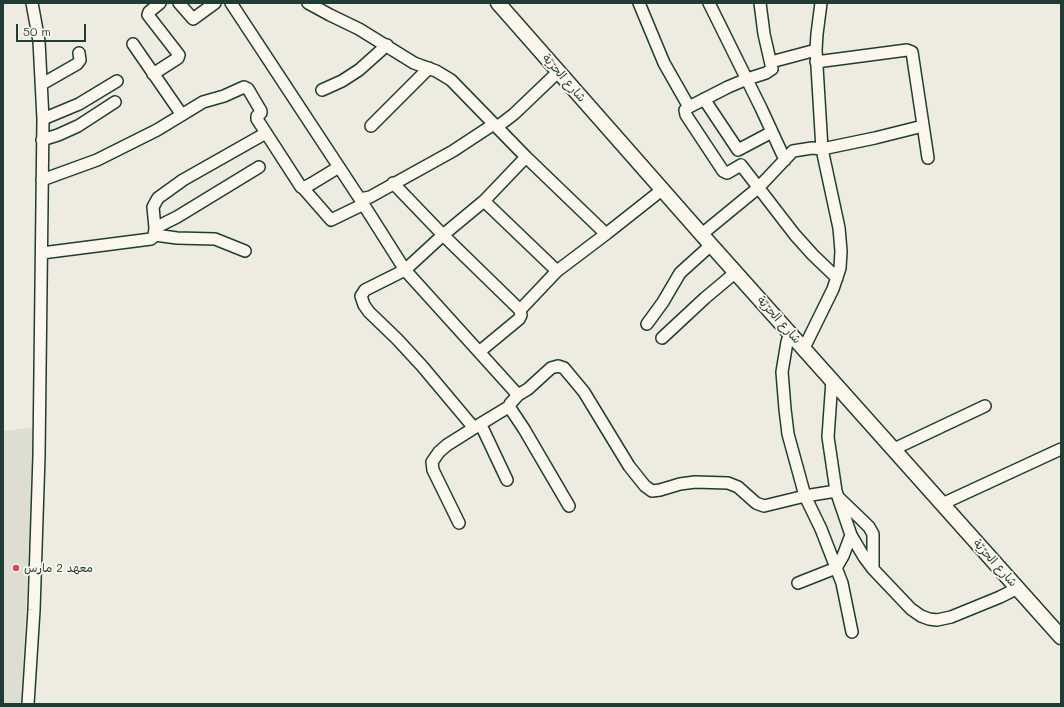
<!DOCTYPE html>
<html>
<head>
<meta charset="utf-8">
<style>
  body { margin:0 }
  #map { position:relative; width:1064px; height:707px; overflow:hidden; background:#eeece1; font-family:Mali,sans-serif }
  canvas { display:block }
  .frame { position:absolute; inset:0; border:4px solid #1f3d34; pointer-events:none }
  .scale { position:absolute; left:16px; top:24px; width:70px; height:18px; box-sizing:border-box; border:2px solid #1f3d34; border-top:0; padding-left:5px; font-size:12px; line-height:14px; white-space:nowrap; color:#1f3d34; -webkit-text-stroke:3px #fbf7ec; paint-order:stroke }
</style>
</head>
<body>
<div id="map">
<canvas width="1064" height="707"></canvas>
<div class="frame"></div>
<div class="scale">50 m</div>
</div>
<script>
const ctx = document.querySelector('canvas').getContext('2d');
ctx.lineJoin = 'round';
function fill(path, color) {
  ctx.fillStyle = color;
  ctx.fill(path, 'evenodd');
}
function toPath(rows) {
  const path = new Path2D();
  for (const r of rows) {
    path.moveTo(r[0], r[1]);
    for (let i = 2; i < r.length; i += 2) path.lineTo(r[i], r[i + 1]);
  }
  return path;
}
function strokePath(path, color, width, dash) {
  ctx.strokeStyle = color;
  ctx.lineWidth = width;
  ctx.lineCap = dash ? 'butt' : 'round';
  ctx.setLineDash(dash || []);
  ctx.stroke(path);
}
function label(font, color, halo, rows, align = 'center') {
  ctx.font = font + ' Mali,"Playpen Sans Arabic",sans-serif';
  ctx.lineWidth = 3.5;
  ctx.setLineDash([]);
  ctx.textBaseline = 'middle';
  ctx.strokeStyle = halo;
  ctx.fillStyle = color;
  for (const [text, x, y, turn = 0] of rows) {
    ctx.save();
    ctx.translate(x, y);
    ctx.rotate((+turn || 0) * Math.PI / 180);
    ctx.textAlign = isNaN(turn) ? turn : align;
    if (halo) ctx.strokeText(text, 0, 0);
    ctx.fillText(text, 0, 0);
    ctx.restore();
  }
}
const built = toPath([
  [35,427,21,704,3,704,3,431]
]);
const minor = toPath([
  [179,3,193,19,215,3],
  [231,3,360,199,370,197,453,151,494,124],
  [308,3,330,15,359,29,414,63,436,71,451,80,526,157,606,234,663,189],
  [639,3,664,63,689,107,685,110,686,115,723,171,727,173,729,172,741,165,795,235,813,255,837,278],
  [709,3,761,108,785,160],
  [133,44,182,115],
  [771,62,816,50],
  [816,62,907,50,912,52,928,158],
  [153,74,178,58,179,55,148,15,149,12,160,3],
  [42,84,77,64,80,60,79,53],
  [322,90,342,81,359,70,387,45],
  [704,99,738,150,772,132],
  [689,107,728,87,747,79,766,73,772,69,764,34,760,3],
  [43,119,79,104,117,81],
  [371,126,429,68],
  [497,127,514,114,559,71],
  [42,140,58,135,78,126,115,102],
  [42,180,97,160,157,130,203,102,224,96,244,87,248,89,261,111,261,113,257,116,257,119,301,187,303,188,311,184,339,167],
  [393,183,443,235,520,310,521,315,519,319,479,352],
  [303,188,331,220,364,204],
  [360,199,405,270,518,395,510,404,510,408,524,429,569,506],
  [484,201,557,271],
  [155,228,177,217,259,167],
  [702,234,758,188,793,151,812,148,822,149,875,138,923,126],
  [155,235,177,238,215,239,245,251],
  [42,253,151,239,154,236,155,228,153,207,158,198,183,180,266,133],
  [520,310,557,271,606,234],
  [647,324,663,302,680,273,711,245],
  [790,333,787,342,782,372,785,409,788,434,805,496,821,529,842,583,852,632],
  [662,338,705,298,736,272],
  [804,348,833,289,840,268,841,251,839,228,822,149,816,50,817,34,821,3],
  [832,380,828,437,836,491,851,535,864,557,873,569,911,609,921,616,929,619,937,620,951,617,1000,597,1018,588],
  [518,395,528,389,551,368,558,366,564,368,584,392,629,466,645,486,652,491,660,490,680,484,695,482,728,483,738,487,756,503,764,506,805,496,836,491],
  [474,428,422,366,397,339,369,312,364,305,361,296,365,290,405,270,443,235,484,201,526,157],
  [894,449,985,406],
  [507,480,481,425,482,423,510,406],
  [839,498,862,520,869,527,873,534,873,569],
  [942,504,1061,449],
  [459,523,433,470,432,462,439,452,447,445,482,423],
  [798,583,836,568,843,556,851,535],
  [28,704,34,610,39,456,43,119,39,41,32,3]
]);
const major = toPath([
  [498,3,711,245,1061,637]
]);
const markers = [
  [16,568,4,"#d1495b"]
];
const streetNames = [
  ["شارع الحرّيّة",564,78,49],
  ["شارع الحرّيّة",779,320,48],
  ["شارع الحرّيّة",995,563,48]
];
const poiNames = [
  ["معهد 2 مارس",24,568]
];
fill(built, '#ddddd2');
strokePath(minor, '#1f3d34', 14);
strokePath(major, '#1f3d34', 17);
strokePath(minor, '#fbf7ec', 11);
strokePath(major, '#fbf7ec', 14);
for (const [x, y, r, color] of markers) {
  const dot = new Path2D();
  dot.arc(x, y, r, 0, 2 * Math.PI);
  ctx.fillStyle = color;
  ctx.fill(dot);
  strokePath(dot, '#fbf7ec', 1.5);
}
label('12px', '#1f3d34', '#fbf7ec', streetNames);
label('12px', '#1f3d34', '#fbf7ec', poiNames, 'left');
</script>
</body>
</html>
